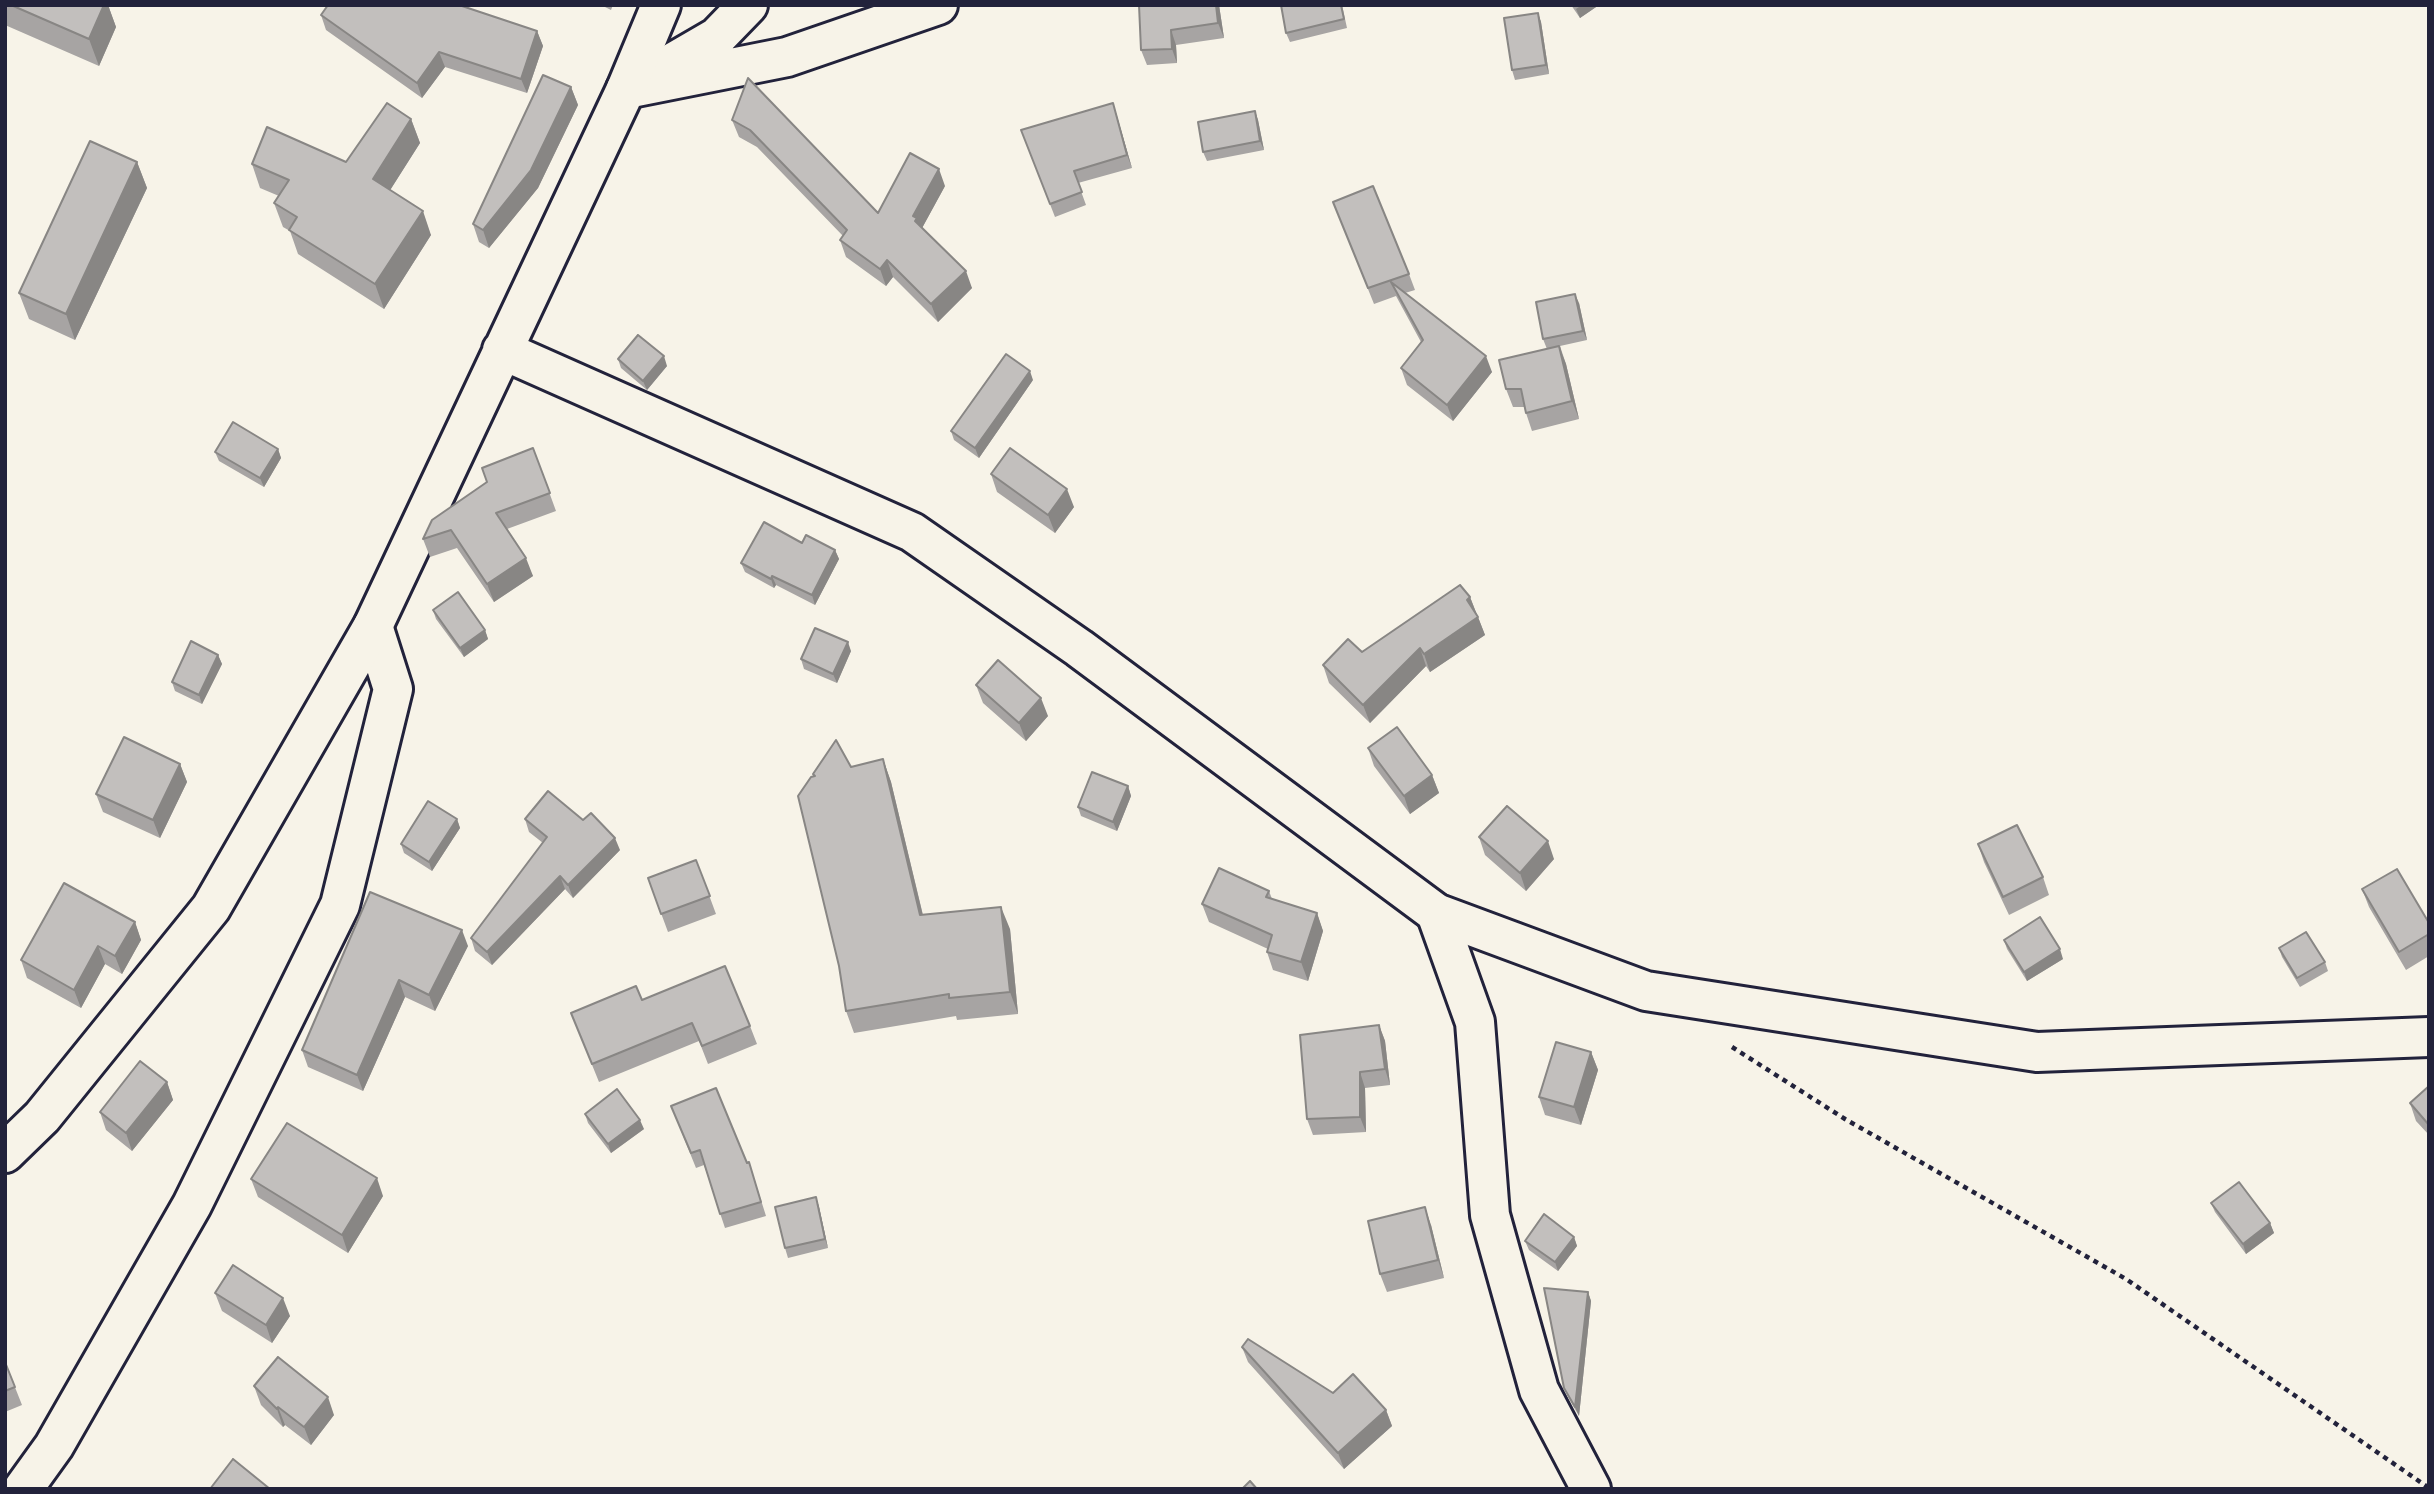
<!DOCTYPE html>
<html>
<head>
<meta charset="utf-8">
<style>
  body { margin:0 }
  #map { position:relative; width:2434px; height:1494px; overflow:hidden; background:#f7f3e8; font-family:Mali,sans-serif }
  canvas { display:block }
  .frame { position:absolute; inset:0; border:7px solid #22223b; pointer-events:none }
</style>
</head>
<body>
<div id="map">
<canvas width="2434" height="1494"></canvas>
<div class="frame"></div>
</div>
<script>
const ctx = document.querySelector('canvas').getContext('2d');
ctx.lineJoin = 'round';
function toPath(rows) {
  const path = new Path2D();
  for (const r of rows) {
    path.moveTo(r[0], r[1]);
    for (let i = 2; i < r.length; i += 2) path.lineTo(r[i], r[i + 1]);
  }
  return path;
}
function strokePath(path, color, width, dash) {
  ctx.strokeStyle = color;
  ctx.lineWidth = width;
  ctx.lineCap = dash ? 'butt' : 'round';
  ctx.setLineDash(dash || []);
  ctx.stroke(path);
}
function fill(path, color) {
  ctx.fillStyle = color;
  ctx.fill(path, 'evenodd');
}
const path = toPath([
  [1732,1047,1845,1119,2126,1279,2429,1488]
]);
const street = toPath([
  [655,73,717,37,748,5],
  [626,89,787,57,938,5],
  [1436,913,1475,1022,1490,1215,1539,1390,1591,1489],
  [23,1489,54,1446,192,1205,340,905,393,689,373,626]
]);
const secondary = toPath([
  [502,350,912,532,1079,648,1436,913,1646,991,2037,1052,2429,1037],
  [5,1153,42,1117,211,908,373,626,626,89,661,5]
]);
const wall = toPath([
  [5,5,108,5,116,27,99,66,5,25],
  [601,5,613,5,611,10],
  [1139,5,1219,5,1224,38,1176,45,1177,63,1147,65,1141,50],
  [1342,5,1347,28,1290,42,1286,33],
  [1571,5,1599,5,1580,18],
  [1538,13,1541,22,1549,74,1515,80,1512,70],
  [321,15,537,31,543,46,527,93,445,67,422,98,326,30],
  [748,78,878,213,945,186,922,228,972,288,938,322,893,277,886,286,846,257,840,240,843,236,757,147,739,137,732,120],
  [571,87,578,105,538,188,489,248,479,242,473,224],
  [1113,103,1132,168,1078,183,1086,205,1055,217,1021,130],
  [1255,111,1258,120,1264,150,1207,161,1203,152],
  [411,119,420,143,390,190,431,235,384,309,298,254,290,231,283,227,274,203,279,196,260,188,252,164,346,162],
  [137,162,147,188,75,340,29,319,19,293],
  [1333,202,1409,274,1415,290,1405,293,1492,372,1453,421,1407,385,1401,368,1421,342,1396,296,1374,304],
  [1579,303,1587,340,1560,346,1566,364,1579,419,1532,431,1524,407,1513,407,1506,389,1547,349,1543,339],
  [618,359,667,366,647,390,621,368],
  [1033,380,979,458,954,440,951,431],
  [533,448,556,511,507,529,533,576,494,602,457,548,430,557,423,539,487,482],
  [278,449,281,458,264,487,219,461,215,452],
  [991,474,1074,507,1055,533,997,492],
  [802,543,835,550,839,559,815,605,776,585,774,588,745,572,741,563],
  [1470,597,1485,635,1430,672,1426,666,1370,723,1329,683,1323,665,1362,652],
  [433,610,485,630,488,639,464,657,436,619],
  [851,651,837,683,804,669,801,659],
  [218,655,222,664,202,704,175,691,172,682],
  [976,685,1048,716,1026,741,983,703],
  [1368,748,1432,775,1439,793,1410,814,1374,766],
  [883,759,891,782,923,915,1010,929,1018,1014,957,1020,956,1016,854,1033,846,1011,851,767],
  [180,764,187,782,160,838,103,812,96,794],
  [1128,786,1131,796,1117,831,1081,816,1078,807],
  [457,819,460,828,432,871,404,853,401,844],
  [525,819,620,850,573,898,565,889,492,965,475,951,471,938,543,843,529,832],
  [1479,837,1554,859,1526,891,1485,855],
  [1978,844,2043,877,2049,895,2009,915,1984,862],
  [696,860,716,914,668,932,648,878],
  [2362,889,2429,923,2429,956,2406,970,2369,907],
  [1269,891,1272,899,1317,913,1323,931,1308,981,1273,970,1267,952,1268,949,1209,922,1202,904],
  [370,892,468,946,435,1011,405,997,363,1091,308,1067,302,1050],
  [135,922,141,940,122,974,105,964,81,1008,27,978,21,960],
  [2004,940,2063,959,2027,981,2007,949],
  [2279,948,2325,962,2328,971,2300,987,2282,957],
  [642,1000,750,1026,757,1044,708,1064,699,1041,599,1082,571,1013],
  [1379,1025,1385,1041,1390,1085,1365,1088,1366,1132,1313,1135,1307,1119],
  [1591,1052,1598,1070,1581,1125,1545,1115,1539,1097],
  [167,1082,173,1100,132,1151,106,1130,100,1112],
  [2429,1086,2429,1135,2416,1121,2410,1103],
  [671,1106,747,1163,749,1162,766,1216,725,1228,704,1165,696,1168],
  [585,1114,644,1129,611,1153,588,1123],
  [251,1179,383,1196,348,1253,258,1197],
  [816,1197,819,1207,828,1248,788,1258,785,1248],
  [2211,1203,2270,1223,2274,1233,2246,1254,2215,1212],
  [1431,1225,1444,1278,1387,1292,1380,1274],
  [1574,1237,1577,1246,1558,1271,1529,1250,1525,1241],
  [1588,1292,1591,1301,1579,1416,1568,1397,1564,1388],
  [215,1293,290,1316,272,1343,222,1311],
  [1242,1347,1333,1393,1386,1410,1392,1426,1344,1469,1248,1362],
  [5,1362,22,1405,5,1412],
  [254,1386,334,1415,311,1445,285,1425,283,1427,261,1405]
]);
const shadedWall = toPath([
  [104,5,108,5,116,27,99,66,89,39],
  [1216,5,1219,5,1224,38,1218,23],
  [1582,5,1599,5,1580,18,1576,9],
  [1538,13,1541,22,1549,74,1546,65],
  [1171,30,1176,45,1177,63,1172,49],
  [537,31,543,46,527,93,521,79],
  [439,52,445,67,422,98,417,83],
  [571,87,578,105,538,188,489,248,483,230],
  [1113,103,1117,116,1132,168,1127,155],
  [1255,111,1258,120,1264,150,1260,141],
  [411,119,420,143,382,203,373,179],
  [137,162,147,188,75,340,66,314],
  [939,169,945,186,921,230,923,236,913,216],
  [423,211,431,235,384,309,375,284],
  [887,260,893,277,886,286,880,269],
  [966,271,972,288,938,322,931,304],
  [1575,294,1579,303,1587,340,1583,331],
  [1559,346,1566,364,1579,419,1572,401],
  [664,356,667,366,647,390,643,381],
  [1486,356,1492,372,1453,421,1447,405],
  [1030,371,1033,380,979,458,975,448],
  [278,449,281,458,264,487,260,478],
  [1067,489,1074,507,1055,533,1048,515],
  [835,550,839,559,815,605,812,595],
  [526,558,533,576,494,602,487,584],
  [772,576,776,585,774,588,771,579],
  [1470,597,1477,615,1467,600],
  [1478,617,1485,635,1430,672,1424,654],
  [485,630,488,639,464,657,460,648],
  [848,642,851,651,837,683,833,674],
  [1420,648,1426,666,1370,723,1363,705],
  [218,655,222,664,202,704,199,695],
  [1041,698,1048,716,1026,741,1019,723],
  [883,759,891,782,928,937,920,915],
  [180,764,187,782,160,838,153,820],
  [1432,775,1439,793,1410,814,1404,796],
  [1128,786,1131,796,1117,831,1113,822],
  [457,819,460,828,432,871,429,862],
  [615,838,620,850,573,898,568,885],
  [1548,841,1554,859,1526,891,1520,873],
  [560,876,565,889,492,965,487,952],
  [1001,907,1010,929,1018,1014,1010,992],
  [1317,913,1323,931,1308,981,1301,962],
  [135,922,141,940,122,974,115,956],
  [462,930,468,946,435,1011,429,995],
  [98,946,105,964,81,1008,74,990],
  [2060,949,2063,959,2027,981,2024,972],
  [399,980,405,997,363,1091,357,1075],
  [1379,1025,1385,1041,1390,1085,1385,1069],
  [1591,1052,1598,1070,1581,1125,1574,1107],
  [1360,1072,1365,1088,1366,1132,1360,1117],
  [167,1082,173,1100,132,1151,126,1133],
  [640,1120,644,1129,611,1153,608,1144],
  [377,1178,383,1196,348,1253,342,1235],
  [816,1197,819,1207,828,1248,825,1239],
  [1425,1207,1431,1225,1444,1278,1438,1260],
  [2270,1223,2274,1233,2246,1254,2243,1244],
  [1574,1237,1577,1246,1558,1271,1555,1262],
  [1588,1292,1591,1301,1579,1416,1575,1407],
  [283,1298,290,1316,272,1343,266,1325],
  [328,1397,334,1415,311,1445,304,1427],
  [278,1407,285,1425,283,1427,277,1409],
  [1386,1410,1392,1426,1344,1469,1338,1453]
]);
const building = toPath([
  [11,5,104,5,89,39,11,5],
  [328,5,459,5,537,31,521,79,439,52,417,83,321,15,328,5],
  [1139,5,1216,5,1218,23,1171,30,1172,49,1141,50,1139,5],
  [1281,5,1341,5,1344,19,1286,33,1281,5],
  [1538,13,1546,65,1512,70,1504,18,1538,13],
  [543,75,571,87,531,170,483,230,473,224,543,75],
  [748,78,878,213,910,153,939,169,913,216,917,218,915,221,966,271,931,304,887,260,880,269,840,240,847,230,750,130,732,120,748,78],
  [387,103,411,119,373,179,423,211,375,284,289,230,297,217,274,203,289,180,252,164,267,127,346,162,387,103],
  [1113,103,1127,155,1074,171,1082,192,1050,204,1021,130,1113,103],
  [1255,111,1260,141,1203,152,1198,122,1255,111],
  [90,141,137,162,66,314,19,293,90,141],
  [1373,186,1409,274,1368,288,1333,202,1373,186],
  [1391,282,1486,356,1447,405,1401,368,1423,340,1391,282],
  [1575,294,1583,331,1543,339,1536,302,1575,294],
  [638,335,664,356,643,381,618,359,638,335],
  [1559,346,1572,401,1526,413,1521,389,1506,389,1499,360,1559,346],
  [1006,354,1030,371,975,448,951,431,1006,354],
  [233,422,278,449,260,478,215,452,233,422],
  [533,448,550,493,496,513,526,558,487,584,451,530,423,539,432,520,487,482,482,468,533,448],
  [1010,448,1067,489,1048,515,991,474,1010,448],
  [764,522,802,543,806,535,835,550,812,595,772,576,771,579,741,563,764,522],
  [1460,585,1470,597,1467,600,1478,617,1424,654,1420,648,1363,705,1323,665,1348,639,1362,652,1460,585],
  [458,592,485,630,460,648,433,610,458,592],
  [815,628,848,642,833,674,801,659,815,628],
  [191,641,218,655,199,695,172,682,191,641],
  [998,660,1041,698,1019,723,976,685,998,660],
  [1397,727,1432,775,1404,796,1368,748,1397,727],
  [124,737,180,764,153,820,96,794,124,737],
  [836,740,851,767,883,759,920,915,1001,907,1010,992,949,998,949,994,846,1011,839,966,798,796,811,777,815,776,813,774,836,740],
  [1092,772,1128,786,1113,822,1078,807,1092,772],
  [548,791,583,820,591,813,615,838,568,885,560,876,487,952,471,938,547,837,525,819,548,791],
  [428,801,457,819,429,862,401,844,428,801],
  [1507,806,1548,841,1520,873,1479,837,1507,806],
  [2017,825,2043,877,2003,897,1978,844,2017,825],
  [696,860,710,896,661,914,648,878,696,860],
  [1219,868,1269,891,1266,897,1317,913,1301,962,1267,952,1272,935,1202,904,1219,868],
  [2397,869,2429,923,2429,934,2399,952,2362,889,2397,869],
  [64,883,135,922,115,956,98,946,74,990,21,960,64,883],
  [370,892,462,930,429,995,399,980,357,1075,302,1050,370,892],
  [2040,917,2060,949,2024,972,2004,940,2040,917],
  [2306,932,2325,962,2297,978,2279,948,2306,932],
  [725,966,750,1026,702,1046,692,1023,592,1064,571,1013,636,986,642,1000,725,966],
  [1379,1025,1385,1069,1360,1072,1360,1117,1307,1119,1300,1035,1379,1025],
  [1556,1042,1591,1052,1574,1107,1539,1097,1556,1042],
  [140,1061,167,1082,126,1133,100,1112,140,1061],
  [2429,1086,2429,1125,2410,1103,2429,1086],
  [716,1088,747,1163,749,1162,761,1202,720,1214,700,1150,691,1153,671,1106,716,1088],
  [617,1089,640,1120,608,1144,585,1114,617,1089],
  [287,1123,377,1178,342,1235,251,1179,287,1123],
  [2239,1182,2270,1223,2243,1244,2211,1203,2239,1182],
  [816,1197,825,1239,785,1248,775,1207,816,1197],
  [1425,1207,1438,1260,1380,1274,1368,1221,1425,1207],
  [1544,1214,1574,1237,1555,1262,1525,1241,1544,1214],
  [233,1265,283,1298,266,1325,215,1293,233,1265],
  [1544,1288,1588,1292,1575,1407,1564,1388,1544,1288],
  [1248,1339,1333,1393,1353,1374,1386,1410,1338,1453,1242,1347,1248,1339],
  [278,1357,328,1397,304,1427,278,1407,277,1409,254,1386,278,1357],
  [5,1362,15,1387,5,1391,5,1362],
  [233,1459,270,1489,210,1489,233,1459],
  [1250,1481,1257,1489,1242,1489,1250,1481]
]);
strokePath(street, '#22223b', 44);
strokePath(secondary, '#22223b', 44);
strokePath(path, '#22223b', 4.5, [5, 5]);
strokePath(street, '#f7f3e8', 38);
strokePath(secondary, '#f7f3e8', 38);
fill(wall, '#a7a4a3');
fill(shadedWall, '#888684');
fill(building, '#c2bfbd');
strokePath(building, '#888684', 2);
</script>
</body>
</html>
